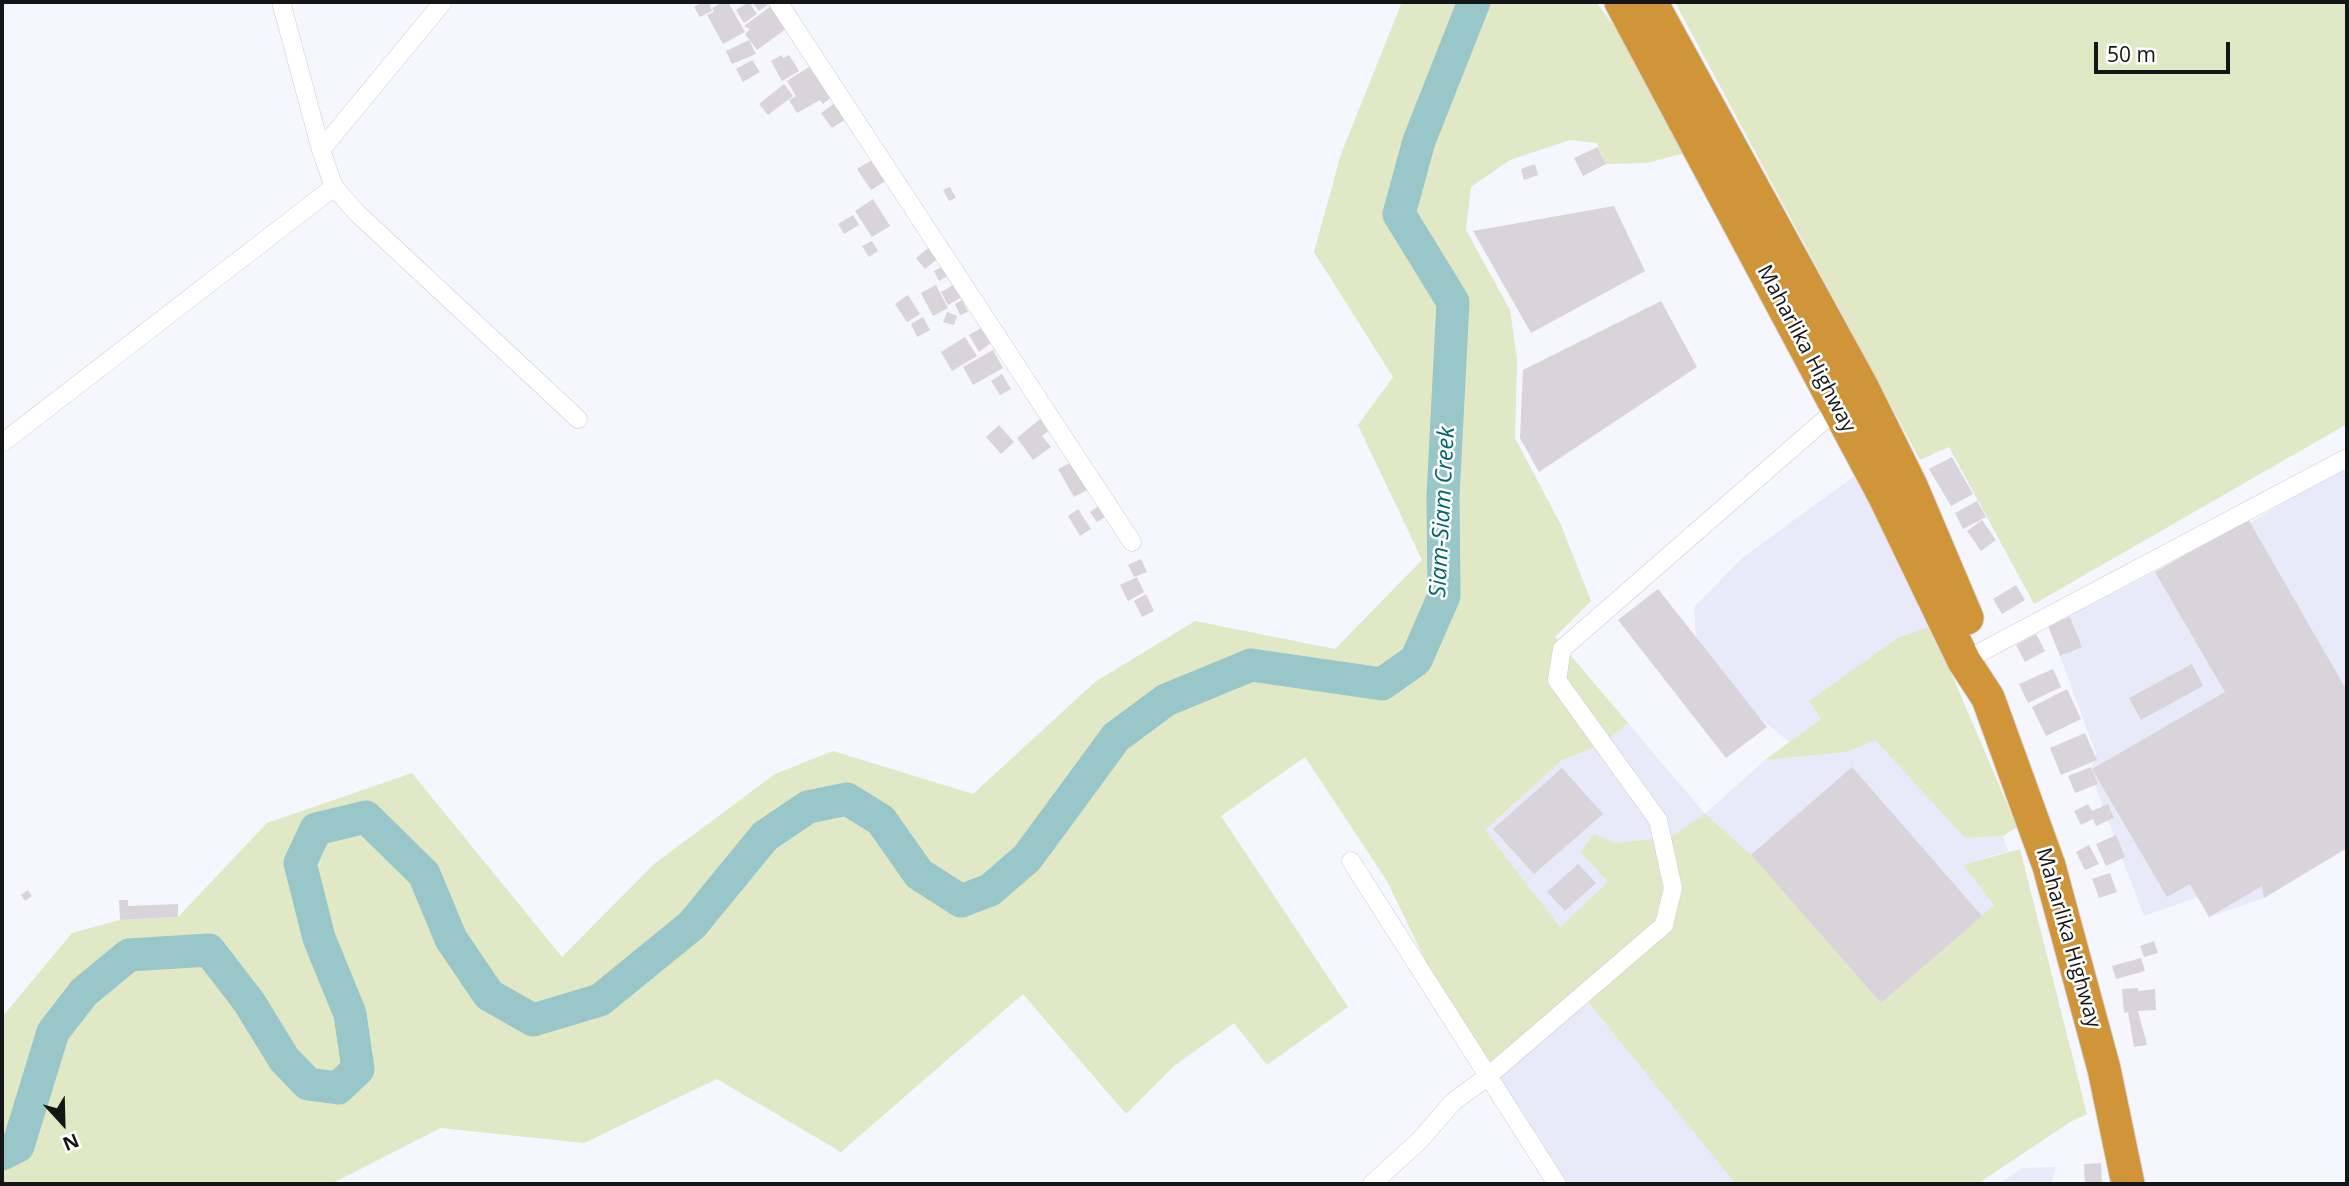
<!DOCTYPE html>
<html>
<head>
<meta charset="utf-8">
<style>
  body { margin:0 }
  #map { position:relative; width:2349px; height:1186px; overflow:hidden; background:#f5f6fe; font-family:"Open Sans",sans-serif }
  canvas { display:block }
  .frame { position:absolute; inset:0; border:4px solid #141517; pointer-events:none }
  .north { position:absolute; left:28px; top:1088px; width:70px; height:70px; -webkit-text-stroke:5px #fff; paint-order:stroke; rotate:158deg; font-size:19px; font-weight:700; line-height:28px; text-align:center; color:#141517 }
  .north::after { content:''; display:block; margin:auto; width:24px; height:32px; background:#141517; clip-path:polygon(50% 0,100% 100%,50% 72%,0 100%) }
  .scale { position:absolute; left:2094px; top:42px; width:136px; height:32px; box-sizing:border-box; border:4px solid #141517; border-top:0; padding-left:9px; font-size:21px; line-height:24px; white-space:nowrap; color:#141517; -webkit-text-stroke:5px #fff; paint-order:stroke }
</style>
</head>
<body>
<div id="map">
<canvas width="2349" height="1186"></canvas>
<div class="frame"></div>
<div class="north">N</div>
<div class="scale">50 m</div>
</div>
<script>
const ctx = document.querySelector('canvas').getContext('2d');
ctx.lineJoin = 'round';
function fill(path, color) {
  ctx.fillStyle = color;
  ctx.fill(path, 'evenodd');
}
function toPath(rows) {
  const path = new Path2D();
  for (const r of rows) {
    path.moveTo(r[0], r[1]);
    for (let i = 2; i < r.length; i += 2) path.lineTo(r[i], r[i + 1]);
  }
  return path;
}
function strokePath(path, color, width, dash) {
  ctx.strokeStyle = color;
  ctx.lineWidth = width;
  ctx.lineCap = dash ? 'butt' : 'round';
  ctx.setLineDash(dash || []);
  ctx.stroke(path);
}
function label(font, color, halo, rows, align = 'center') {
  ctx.font = font + ' "Open Sans",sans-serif';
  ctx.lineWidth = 5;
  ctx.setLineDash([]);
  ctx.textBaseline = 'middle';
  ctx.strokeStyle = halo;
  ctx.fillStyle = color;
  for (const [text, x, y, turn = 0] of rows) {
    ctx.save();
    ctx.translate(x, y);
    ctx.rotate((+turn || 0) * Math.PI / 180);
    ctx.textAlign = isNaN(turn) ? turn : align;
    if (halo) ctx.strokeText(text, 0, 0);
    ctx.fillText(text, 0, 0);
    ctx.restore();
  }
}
const built = toPath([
  [2347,465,2347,848,2264,898,2209,917,2198,897,2144,916,2096,789,2092,769,2096,754,2049,626,2248,524],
  [1857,474,1931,626,1897,638,1809,701,1821,719,1790,743,1740,701,1696,641,1694,607,1741,559],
  [1628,723,1705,814,1765,760,1847,752,1875,740,1965,838,2003,836,2008,851,1963,865,1994,905,1881,1003,1751,855,1670,837,1614,843,1609,882,1560,927,1485,830,1562,760,1601,745],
  [1589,1003,1728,1173,1736,1184,1560,1184,1492,1079],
  [2056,1167,2051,1184,1999,1184,2022,1168]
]);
const green = toPath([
  [1402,2,1596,2,1617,30,1685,153,1647,163,1606,164,1597,143,1570,140,1510,160,1471,187,1466,230,1510,310,1517,359,1515,438,1561,525,1591,601,1555,637,1628,723,1601,745,1562,760,1485,830,1560,927,1608,882,1581,852,1594,834,1614,843,1670,837,1705,814,1751,855,1881,1003,1994,905,1963,865,2020,849,2087,1114,2070,1122,1977,1184,1736,1184,1580,992,1492,1066,1443,997,1387,881,1305,757,1221,816,1348,1007,1267,1065,1234,1023,1174,1066,1126,1114,1023,994,841,1152,717,1079,584,1143,441,1128,331,1184,2,1184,2,1017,72,933,120,920,178,917,267,823,412,773,562,957,654,864,775,774,833,751,973,794,1095,682,1195,621,1335,649,1422,560,1358,425,1393,377,1314,252,1341,154],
  [1675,2,2347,2,2347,424,2034,604,1949,447,1920,460],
  [1931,626,2017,827,2003,836,1965,838,1875,740,1847,752,1765,760,1821,719,1809,701,1897,638]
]);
const river = toPath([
  [2,1154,18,1146,53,1032,84,992,129,955,209,950,249,1002,284,1059,308,1084,338,1088,358,1069,350,1014,319,938,300,863,316,829,366,817,424,874,451,939,489,995,533,1020,600,1000,692,925,765,836,808,807,847,799,881,820,919,874,961,901,990,890,1027,858,1116,737,1166,700,1251,665,1382,684,1416,660,1444,596,1443,496,1453,302,1399,214,1419,141,1474,2]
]);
const building = toPath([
  [703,2,716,2,710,5,712,11,700,17,694,7],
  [723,2,728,2,745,32,723,44,707,15,714,12,712,8],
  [749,2,757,14,744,23,736,10],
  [752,2,772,2,759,11],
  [771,6,787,28,757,50,745,34,750,29,744,26],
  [749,40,756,54,732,64,726,51],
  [782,55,783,58,789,55,799,71,782,81,771,61],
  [752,60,760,72,743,82,736,69],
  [812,65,836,93,823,104,820,100,797,113,789,100,796,96,787,81],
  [784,84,793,96,768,115,759,104],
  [835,103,846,119,832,128,821,113],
  [1598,147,1606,164,1583,176,1574,158],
  [877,157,890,178,871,190,857,169],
  [1535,164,1538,175,1524,180,1521,169],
  [950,187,956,198,949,201,943,190],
  [873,199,890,226,872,237,855,211],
  [1614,206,1645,271,1531,333,1473,231],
  [853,215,859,225,844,234,838,224],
  [872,241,878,251,869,257,862,246],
  [932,245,941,256,925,269,916,258],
  [947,264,952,273,939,281,934,271],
  [960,281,967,294,948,305,941,292],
  [936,285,948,308,933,316,921,293],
  [908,295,920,314,907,322,895,304],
  [962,300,968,312,960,315,955,304],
  [1661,301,1697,367,1539,472,1520,438,1523,370],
  [947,312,957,316,954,325,943,322],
  [923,317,930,330,917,337,911,324],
  [983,327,992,342,979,352,969,335],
  [965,337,977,356,952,371,941,352],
  [993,350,1003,368,973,385,963,367],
  [1002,374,1011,389,1000,395,991,381],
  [1045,415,1054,427,1042,436,1051,447,1033,460,1017,438],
  [999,425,1014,442,1001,454,986,437],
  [1952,457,1973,494,1951,506,1929,469],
  [1072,462,1087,490,1074,497,1058,469],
  [1977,501,1986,517,1963,529,1955,513],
  [1100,505,1107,516,1097,522,1090,512],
  [1078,509,1091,529,1080,536,1068,516],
  [2248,519,2347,691,2347,848,2264,898,2262,886,2209,917,2190,884,2167,897,2092,769,2225,692,2155,572],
  [1982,520,1996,540,1981,551,1967,531],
  [1141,559,1147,572,1134,577,1128,565],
  [1137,577,1144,592,1128,601,1120,585],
  [2016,585,2025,600,2002,614,1993,599],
  [1658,589,1767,727,1726,758,1618,620],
  [1146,594,1154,611,1142,617,1134,601],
  [2070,617,2082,647,2060,656,2048,626],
  [2036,634,2045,651,2025,662,2016,645],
  [2192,664,2203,686,2141,720,2129,698],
  [2053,669,2061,687,2028,703,2019,684],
  [2067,689,2081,719,2046,736,2032,707],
  [2085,733,2097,760,2061,775,2050,748],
  [1852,767,1982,916,1881,1003,1751,855],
  [2091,767,2098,784,2075,793,2068,776],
  [1562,768,1603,814,1534,874,1493,829],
  [2088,804,2092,811,2108,804,2114,818,2096,826,2093,819,2081,825,2074,811],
  [2116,835,2125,857,2106,866,2096,844],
  [2089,845,2099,864,2085,870,2076,852],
  [1578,864,1596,883,1565,911,1547,892],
  [2110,873,2117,892,2099,898,2092,879],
  [28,890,32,896,25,901,21,895],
  [119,900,128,900,128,906,178,904,178,917,120,920],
  [2154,941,2158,953,2144,957,2140,946],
  [2141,958,2145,971,2116,979,2112,966],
  [2138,988,2138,991,2155,989,2156,1010,2138,1011,2147,1045,2134,1047,2128,1012,2124,1013,2122,989],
  [2101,1163,2102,1184,2085,1184,2084,1164]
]);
const street = toPath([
  [281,2,321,150,334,187,357,213,578,419],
  [778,2,1132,542],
  [321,150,443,2],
  [2,443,334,187],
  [1964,661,2347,458],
  [1351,861,1557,1184],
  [1372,1184,1420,1140,1453,1102,1487,1077,1664,925,1673,888,1658,820,1557,680,1562,649,1838,408]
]);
const highway = toPath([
  [1621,2,1885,497,1964,661,1988,698,2049,866,2104,1069,2128,1184],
  [1651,2,1863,389,1911,486,1967,618]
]);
const streetNames = [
  ["Maharlika Highway",1806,349,62],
  ["Maharlika Highway",2068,938,74]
];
const waterNames = [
  ["Siam-Siam Creek",1443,512,-87]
];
fill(built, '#e8eaf9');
fill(green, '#e0e8c5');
strokePath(river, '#98c6c9', 33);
fill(building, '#d9d4da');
strokePath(street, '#cbccd3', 19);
strokePath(highway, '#d5d5d5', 35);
strokePath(street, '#fff', 18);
strokePath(highway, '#d09538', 33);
label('21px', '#141517', '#fff', streetNames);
label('italic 23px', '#006569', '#fff', waterNames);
</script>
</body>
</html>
